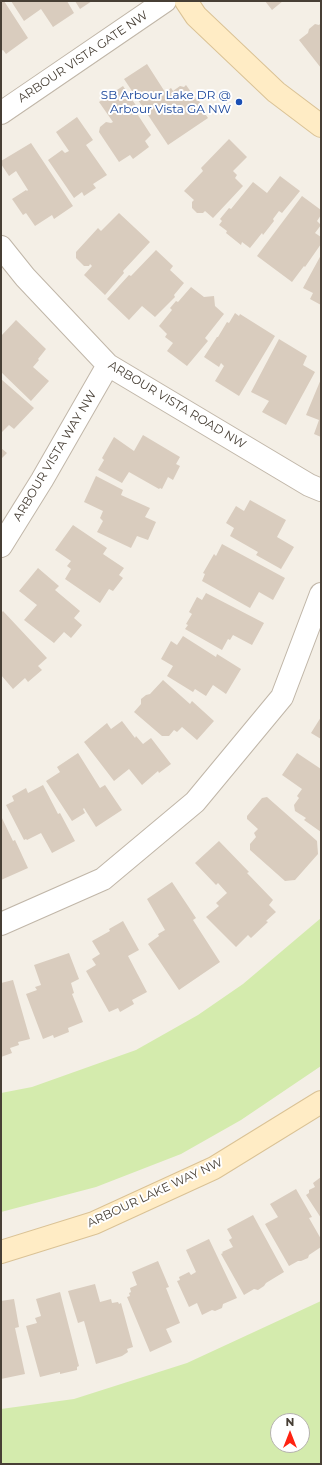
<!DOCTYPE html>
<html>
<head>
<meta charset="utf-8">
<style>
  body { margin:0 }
  #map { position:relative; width:322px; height:1465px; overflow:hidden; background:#f4efe6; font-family:Montserrat,sans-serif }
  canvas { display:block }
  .frame { position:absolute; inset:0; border:2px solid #473f35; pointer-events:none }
  .north { position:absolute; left:270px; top:1413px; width:40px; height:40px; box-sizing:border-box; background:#fff; border:1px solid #b5b2ae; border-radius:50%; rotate:0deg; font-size:11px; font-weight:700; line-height:16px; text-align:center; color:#473f35 }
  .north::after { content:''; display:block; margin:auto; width:14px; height:18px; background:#ff2312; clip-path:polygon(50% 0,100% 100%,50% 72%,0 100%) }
</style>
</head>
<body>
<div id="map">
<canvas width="322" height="1465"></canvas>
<div class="frame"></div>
<div class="north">N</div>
</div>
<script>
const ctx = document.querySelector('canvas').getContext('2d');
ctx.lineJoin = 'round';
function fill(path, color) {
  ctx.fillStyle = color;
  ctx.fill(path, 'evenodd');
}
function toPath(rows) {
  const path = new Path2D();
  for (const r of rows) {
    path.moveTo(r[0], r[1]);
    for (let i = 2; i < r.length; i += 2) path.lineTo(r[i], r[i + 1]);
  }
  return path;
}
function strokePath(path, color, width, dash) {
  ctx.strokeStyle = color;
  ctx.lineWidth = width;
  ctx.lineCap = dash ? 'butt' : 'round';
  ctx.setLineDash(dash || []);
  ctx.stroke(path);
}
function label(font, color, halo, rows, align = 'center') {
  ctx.font = font + ' Montserrat,sans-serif';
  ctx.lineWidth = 4;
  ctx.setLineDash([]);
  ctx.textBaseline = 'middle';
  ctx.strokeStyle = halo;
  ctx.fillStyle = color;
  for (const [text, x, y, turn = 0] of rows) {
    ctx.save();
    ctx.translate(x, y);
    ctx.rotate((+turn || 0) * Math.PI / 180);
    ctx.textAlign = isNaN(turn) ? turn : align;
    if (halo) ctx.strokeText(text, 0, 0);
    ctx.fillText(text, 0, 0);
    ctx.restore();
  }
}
const green = toPath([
  [321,918,321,1066,241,1120,181,1154,96,1187,1,1212,1,1093,32,1087,136,1050,198,1015,243,984],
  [321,1301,321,1464,1,1464,1,1409,74,1399,187,1363],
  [278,1421,302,1421,302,1445,278,1445]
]);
const building = toPath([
  [1,1,4,1,28,38,6,54,3,50,1,51],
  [11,1,67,1,74,13,53,27,41,9,24,21],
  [75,1,92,1,80,9],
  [265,1,283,1,272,10],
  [321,23,321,68,299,40,308,33,309,29,315,24,319,25],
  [147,64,165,92,171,88,173,91,180,86,184,87,186,85,196,99,198,99,202,106,201,108,208,118,168,145,124,79],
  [123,86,139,110,136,112,151,135,145,141,149,147,133,159,130,155,119,162,99,132,100,127,106,122,111,123,113,122,99,102],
  [77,117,93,140,86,145,107,175,93,184,96,188,84,196,82,192,74,198,48,160,62,150,65,153,69,151,56,132],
  [229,139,247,157,233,171,237,175,235,178,243,186,213,218,205,211,203,213,197,213,192,208,192,202,194,200,184,191,203,171,201,168],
  [31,143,73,206,54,219,52,215,35,226,26,213,23,215,12,199,26,190,27,191,28,190,16,171,9,176,1,164,1,161],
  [280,176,300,191,282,213,279,211,273,219,274,221,263,235,262,233,250,248,242,242,241,245,226,233,227,231,219,225,222,221,220,219,229,208,231,209,253,182,267,193],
  [302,196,321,210,321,215,317,221,321,225,315,233,321,237,321,244,305,267,304,266,292,282,257,256],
  [119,213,150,242,123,271,124,273,105,295,84,275,92,266,90,264,89,266,84,266,76,258,76,252,98,228,101,231],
  [156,250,173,266,170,270,184,283,174,295,175,297,155,317,142,306,129,320,107,299,129,275,131,276],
  [321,255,321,305,310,299,313,293,303,288],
  [191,287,204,297,214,296,215,306,224,314,205,338,208,341,187,366,167,351,173,343,165,337,167,334,159,326,172,310,170,308,176,301,178,302],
  [235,313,239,316,240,314,275,336,239,396,215,381,224,366,221,363,219,367,204,357,217,337,218,337,227,322,229,323],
  [16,320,46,349,38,359,39,360,33,367,49,381,31,401,1,372,1,336],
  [279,339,307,356,303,365,315,372,286,425,262,412,269,401,251,392],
  [1,379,34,408,14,429,9,425,1,433],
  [321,379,321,437,314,434,319,420,306,415],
  [143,435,180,457,176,464,180,466,173,480,168,477,162,489,160,488,159,489,129,472,122,483,98,470,104,460,102,458,114,437,134,451],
  [1,448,7,453,1,459],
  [96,476,123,490,121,495,150,508,145,517,156,522,148,540,137,536,131,548,97,532,103,521,100,518,103,511,84,502],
  [250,500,286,520,277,537,294,547,281,569,256,555,258,552,230,536,234,528,226,523,236,506,244,511],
  [73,525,107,548,103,554,124,568,119,575,123,578,113,591,109,589,100,603,65,579,71,569,67,566,71,561,55,550],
  [222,544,285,578,273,600,259,592,250,608,202,581,205,574,203,573,214,554,216,556],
  [38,568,59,586,55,590,80,611,74,618,82,625,71,638,64,632,54,643,24,620,37,605,19,591],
  [206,593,264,623,252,645,233,635,230,640,228,639,222,650,185,629,188,625,186,624,192,614,189,612,197,597,202,600],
  [3,611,47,658,38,666,42,670,28,682,25,678,13,689,1,675,1,613],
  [183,636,216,657,217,654,241,669,226,694,213,685,206,696,195,689,193,692,167,676,173,666,161,659,171,641,177,645],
  [163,680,190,704,192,701,214,721,197,740,182,727,177,732,174,730,169,736,162,736,134,712,141,704,141,699,146,695,150,694],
  [321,717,321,739,311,733],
  [122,721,135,738,136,736,143,744,151,738,171,764,159,773,158,771,142,785,129,769,114,781,84,742,107,723,111,729],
  [78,753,100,788,105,785,122,810,96,827,84,808,83,809,85,813,72,821,46,781,60,772,57,767],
  [297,753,321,769,321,832,304,820,306,818,295,811,294,805,299,798,297,796,302,789,282,775],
  [43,785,58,814,60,813,75,841,52,853,41,833,27,840,26,839,24,840,6,805,14,801,12,796,26,788,28,793],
  [267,797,317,841,318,854,295,880,285,881,250,850,250,844,256,837,254,833,258,829,247,819,247,816,262,798],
  [1,816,13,841,15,840,28,868,1,880],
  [219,841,249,872,247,873,273,900,269,905,276,912,266,921,268,922,251,938,248,935,236,947,206,917,219,906,216,903,227,893,218,883,216,885,195,863],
  [172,882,196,918,193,920,220,962,179,990,148,944,159,936,158,934,165,930,147,899],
  [123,921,139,950,128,956,147,992,132,1000,134,1004,120,1012,118,1008,109,1012,86,971,96,965,92,959,100,954,92,941,110,931,109,929],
  [69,953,79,979,71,983,74,993,72,994,83,1022,68,1028,69,1032,54,1038,53,1035,43,1039,26,994,37,990,35,987,41,985,34,965],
  [13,980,30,1039,18,1042,19,1045,10,1048,12,1053,1,1057,1,983],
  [321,1177,321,1218,306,1195,309,1193,309,1190,315,1187,313,1183],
  [296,1189,312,1217,309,1218,321,1239,321,1247,309,1255,308,1258,301,1261,298,1261,289,1266,265,1224,278,1217,270,1204],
  [253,1215,284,1272,266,1283,264,1286,258,1290,254,1289,244,1295,221,1254,223,1253,222,1252,233,1247,229,1240,232,1238,227,1229],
  [209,1239,237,1298,223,1304,222,1308,215,1311,212,1310,202,1315,197,1303,189,1307,177,1281,180,1280,179,1277,189,1272,191,1275,196,1272,186,1250],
  [158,1261,169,1287,166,1288,180,1323,166,1329,172,1342,150,1352,127,1297,130,1296,129,1293,131,1292,130,1288,137,1285,132,1272],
  [95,1284,100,1302,111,1299,112,1303,118,1302,119,1304,121,1303,133,1347,127,1349,128,1352,122,1356,96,1364,84,1321,78,1323,68,1291],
  [60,1292,79,1366,77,1367,77,1370,60,1374,60,1372,40,1377,26,1326,37,1323,35,1318,41,1316,36,1299],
  [14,1299,19,1327,15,1328,25,1374,1,1379,1,1301]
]);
const street = toPath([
  [1,113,165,1],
  [1,247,25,277,108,365,309,485,321,490],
  [1,546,42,480,108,365],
  [1,924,103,879,195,802,282,697,321,594]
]);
const secondary = toPath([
  [186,1,196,16,276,92,321,126],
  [1,1252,94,1223,214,1168,321,1102]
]);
const markers = [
  [239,102,4,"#1a4fb4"]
];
const streetNames = [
  ["ARBOUR VISTA GATE NW",83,57,-34],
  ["ARBOUR VISTA ROAD NW",177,405,31],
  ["ARBOUR VISTA WAY NW",55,456,-59],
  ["ARBOUR LAKE WAY NW",155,1193,-25]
];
const transitNames = [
  ["SB Arbour Lake DR @",231,95],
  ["Arbour Vista GA NW",231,109]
];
fill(green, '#d4ebad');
fill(building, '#d9ccbe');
strokePath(street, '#c0b6a8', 24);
strokePath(secondary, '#dac295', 24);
strokePath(street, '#fff', 22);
strokePath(secondary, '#ffecc5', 22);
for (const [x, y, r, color] of markers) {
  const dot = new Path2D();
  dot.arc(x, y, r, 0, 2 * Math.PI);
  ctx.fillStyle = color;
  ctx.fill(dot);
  strokePath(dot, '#fff', 1.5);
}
label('12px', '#473f35', '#fff', streetNames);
label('12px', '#164399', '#fff', transitNames, 'right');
</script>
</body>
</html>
